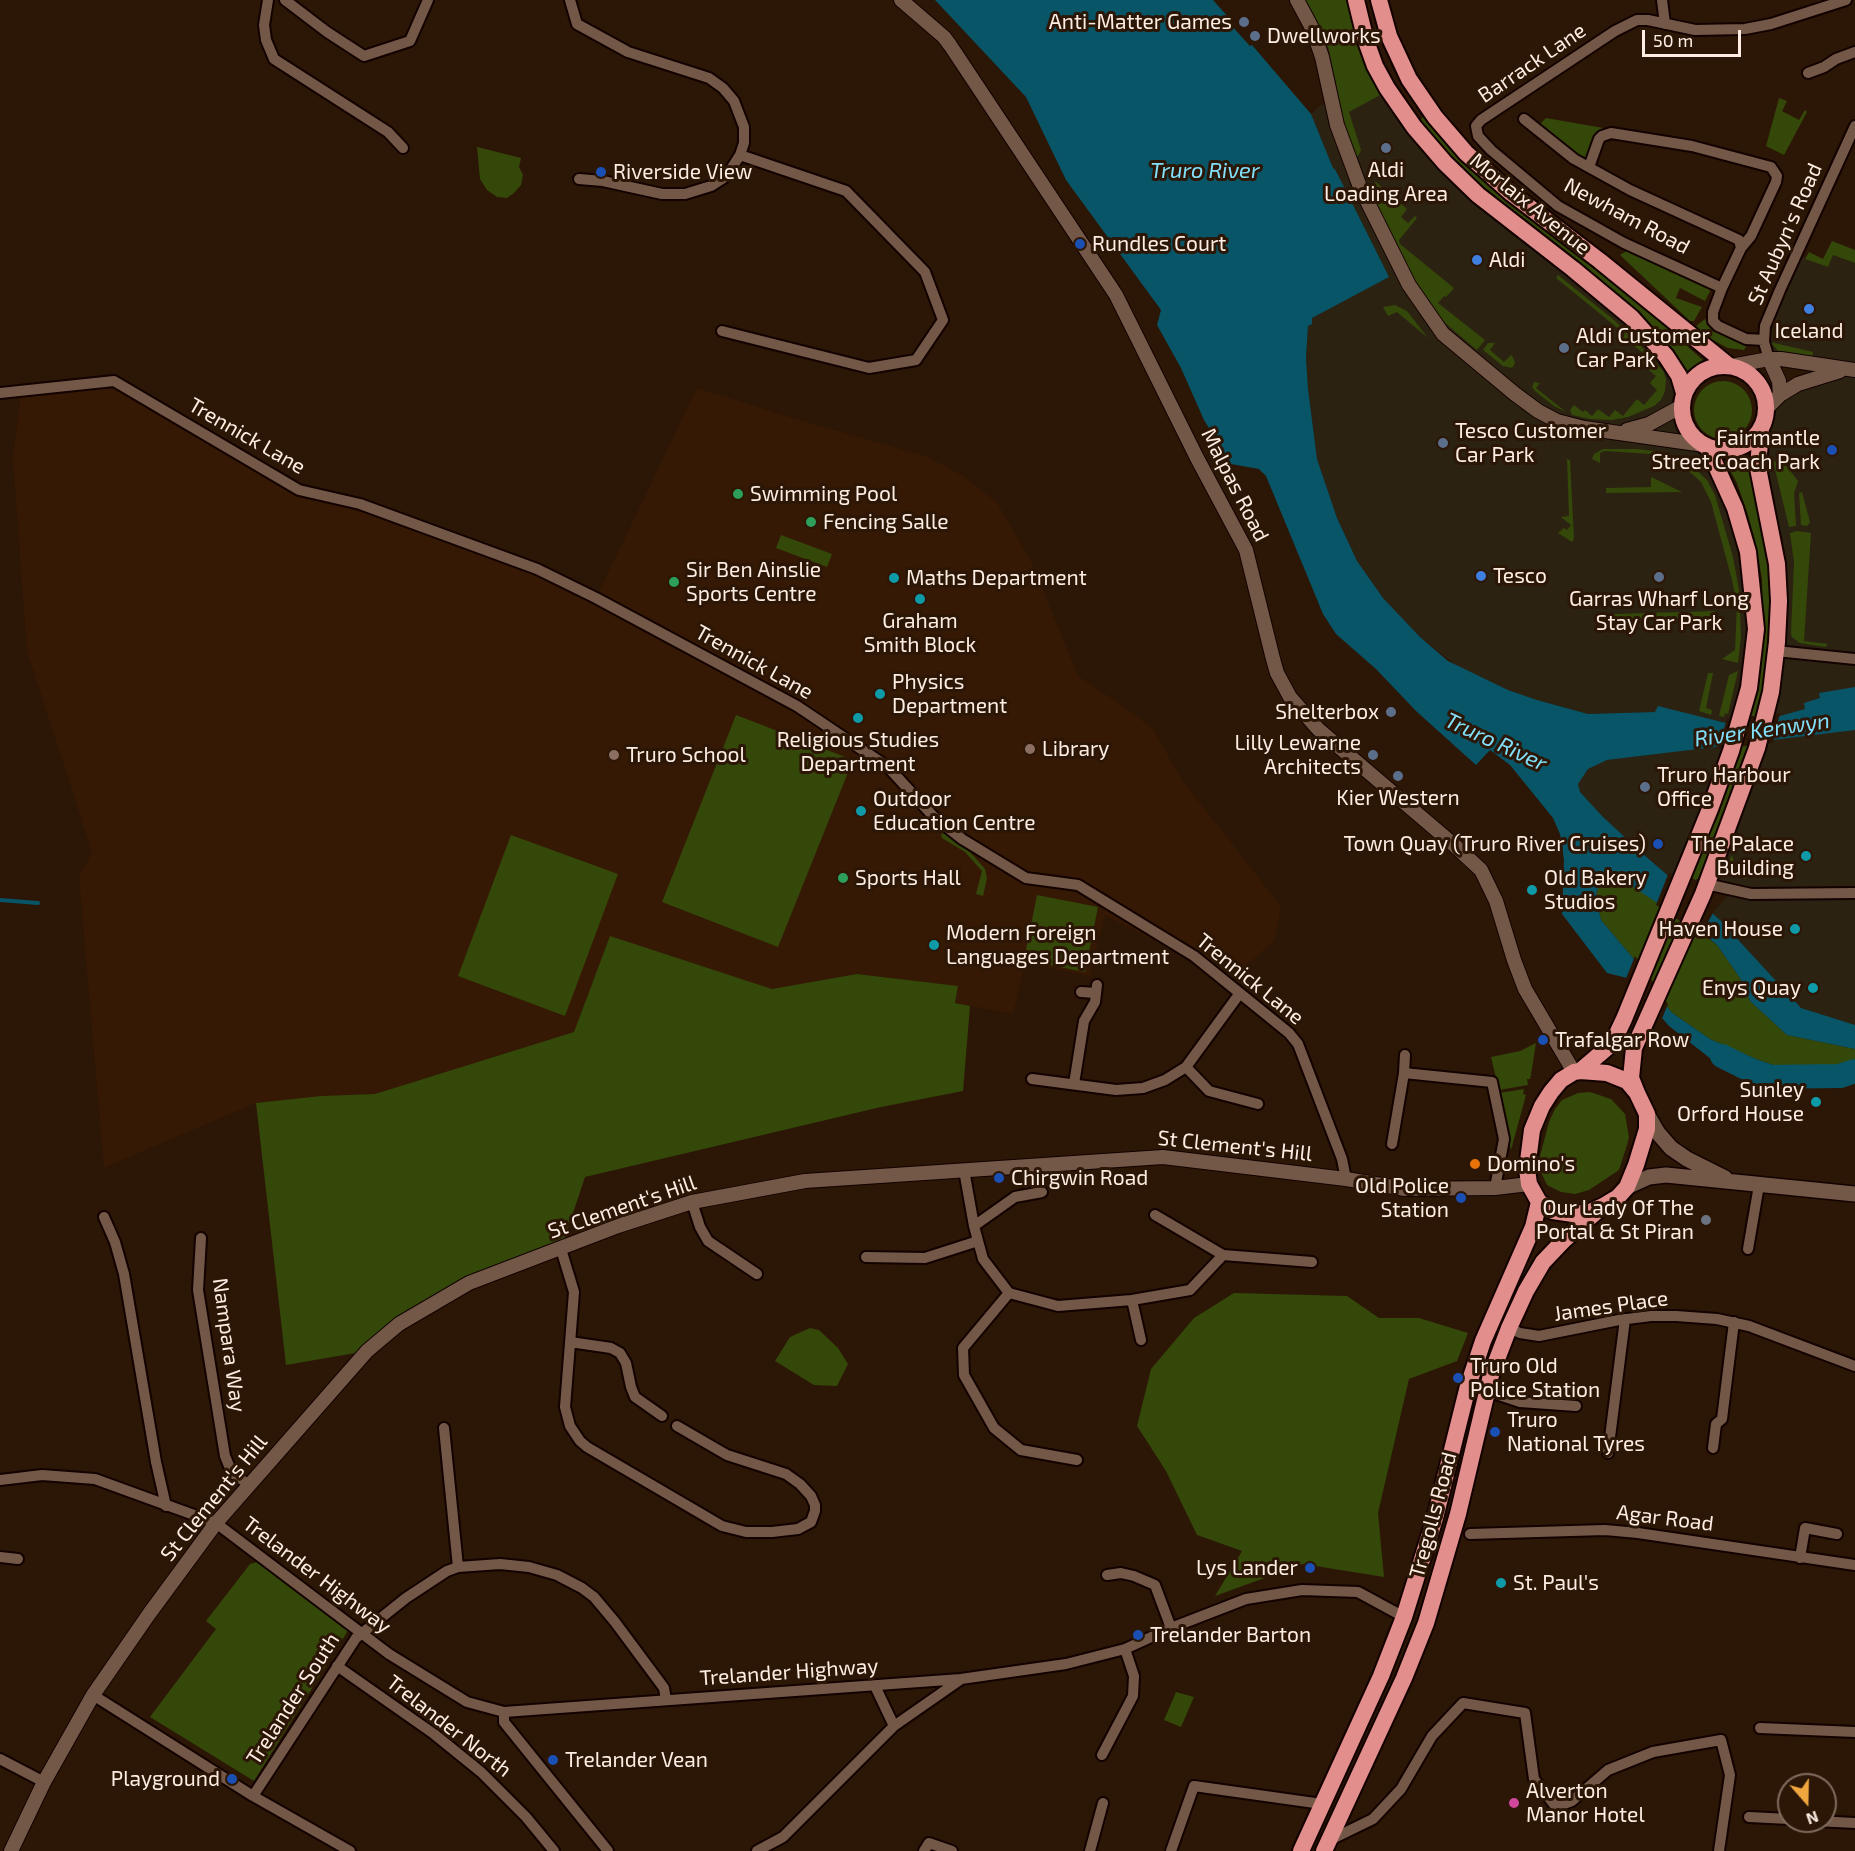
<!DOCTYPE html>
<html>
<head>
<meta charset="utf-8">
<style>
  body { margin:0 }
  #map { position:relative; width:1855px; height:1851px; overflow:hidden; background:#2c1606; font-family:"Exo 2",sans-serif }
  canvas { display:block }
  .north { position:absolute; left:1777px; top:1773px; width:60px; height:60px; box-sizing:border-box; background:#2c1606; border:2px solid #806c5e; border-radius:50%; rotate:160deg; font-size:16px; font-weight:700; line-height:24px; text-align:center; color:#fdede3 }
  .north::after { content:''; display:block; margin:auto; width:21px; height:27px; background:#f0a63e; clip-path:polygon(50% 0,100% 100%,50% 72%,0 100%) }
  .scale { position:absolute; left:1642px; top:30px; width:99px; height:27px; box-sizing:border-box; border:3px solid #fdede3; border-top:0; padding-left:8px; font-size:18px; line-height:21px; white-space:nowrap; color:#fdede3; -webkit-text-stroke:4px #2c1606; paint-order:stroke }
</style>
</head>
<body>
<div id="map">
<canvas width="1855" height="1851"></canvas>
<div class="north">N</div>
<div class="scale">50 m</div>
</div>
<script>
const ctx = document.querySelector('canvas').getContext('2d');
ctx.lineJoin = 'round';
function fill(path, color) {
  ctx.fillStyle = color;
  ctx.fill(path, 'evenodd');
}
function toPath(rows) {
  const path = new Path2D();
  for (const r of rows) {
    if (r.length === 3) {
      path.moveTo(r[0] + r[2], r[1]);
      path.arc(r[0], r[1], r[2], 0, 2 * Math.PI);
      continue;
    }
    path.moveTo(r[0], r[1]);
    for (let i = 2; i < r.length; i += 2) path.lineTo(r[i], r[i + 1]);
  }
  return path;
}
function strokePath(path, color, width, dash) {
  ctx.strokeStyle = color;
  ctx.lineWidth = width;
  ctx.lineCap = dash ? 'butt' : 'round';
  ctx.setLineDash(dash || []);
  ctx.stroke(path);
}
function label(font, color, halo, rows, align = 'center') {
  ctx.font = font + ' "Exo 2",sans-serif';
  ctx.lineWidth = 6;
  ctx.setLineDash([]);
  ctx.textBaseline = 'middle';
  ctx.strokeStyle = halo;
  ctx.fillStyle = color;
  for (const [text, x, y, turn = 0] of rows) {
    ctx.save();
    ctx.translate(x, y);
    ctx.rotate((+turn || 0) * Math.PI / 180);
    ctx.textAlign = isNaN(turn) ? turn : align;
    if (halo) ctx.strokeText(text, 0, 0);
    ctx.fillText(text, 0, 0);
    ctx.restore();
  }
}
const commercial = toPath([
  [1297,0,1356,0,1400,108,1573,269,1679,376,1682,415,1685,424,1690,433,1704,445,1752,577,1741,721,1726,723,1658,706,1656,712,1588,714,1537,700,1508,690,1457,666,1420,637,1383,598,1357,561,1337,518,1317,459,1308,389,1306,358,1308,326,1312,324,1312,318,1350,202,1336,169,1333,168,1311,114,1321,105,1332,102],
  [1796,254,1828,267,1833,255,1855,263,1855,1025,1801,1008,1726,926,1711,914,1731,892,1706,884,1757,748,1776,651,1759,450,1766,409,1834,372,1769,359,1764,342],
  [1734,744,1679,885,1603,817,1580,792,1578,787,1579,781,1588,769,1607,760]
]);
const built = toPath([
  [114,381,299,490,360,504,596,598,697,388,796,419,928,457,965,477,998,504,1032,563,1078,676,1123,706,1153,729,1182,780,1280,905,1279,921,1273,942,1229,980,1105,915,1090,976,1025,963,1013,1014,955,1003,958,986,857,974,772,989,610,937,574,1032,375,1094,321,1096,256,1103,104,1168,79,877,92,852,27,651,13,460,21,391]
]);
const green = toPath([
  [1305,0,1348,0,1358,42,1382,94,1349,112,1361,150,1358,156,1355,156,1346,132,1329,50,1314,15],
  [1779,98,1787,101,1782,111,1799,120,1805,110,1807,112,1784,155,1766,146],
  [1423,117,1459,160,1484,182,1624,290,1705,362,1687,372,1655,331,1610,288,1497,202,1457,165,1419,121],
  [1546,118,1609,129,1596,137,1587,158,1583,159,1538,126],
  [477,147,521,158,519,167,523,175,521,185,514,193,507,198,497,197,487,190,480,179],
  [1376,182,1407,209,1401,217,1408,223,1415,216,1417,218,1399,240,1400,244,1454,288,1446,297,1444,296,1438,303,1485,340,1477,350,1445,323,1424,298,1369,191,1369,186],
  [1832,241,1855,250,1855,263,1833,255,1828,267,1805,259,1809,252,1823,259],
  [1628,250,1712,287,1705,301,1680,288,1676,298,1702,307,1694,321,1690,321,1620,255],
  [1558,275,1614,320,1647,352,1664,372,1666,380,1665,391,1661,400,1654,406,1628,417,1611,420,1590,419,1572,415,1570,410,1574,405,1583,412,1585,410,1592,416,1598,409,1609,417,1615,410,1623,416,1637,399,1644,405,1657,390,1650,383,1656,376,1637,360,1643,353,1627,340,1623,344,1620,342,1625,334,1556,278],
  [1395,305,1407,311,1428,338,1397,312,1388,316,1383,307],
  [1705,319,1708,325,1713,331,1747,345,1744,350,1728,348,1709,338,1706,333,1705,335,1695,327],
  [1770,342,1813,352,1812,359,1780,353],
  [1488,343,1495,343,1490,350,1504,362,1511,355,1513,357,1515,363,1512,368,1503,366,1483,350],
  [1723,410,29],
  [1534,382,1540,383,1536,388,1566,412,1554,406,1535,391,1532,387],
  [1603,449,1637,449,1661,452,1690,464,1707,480,1715,495,1733,557,1739,590,1741,636,1738,663,1722,659,1735,650,1737,605,1732,580,1711,502,1701,482,1691,473,1672,461,1651,454,1605,451,1600,453,1600,463,1592,459,1594,454],
  [1567,459,1570,460,1574,539,1572,542,1558,533,1564,528,1567,530,1571,525,1561,517,1569,516],
  [1752,460,1752,484,1768,556,1771,619,1764,683,1756,719,1748,720,1763,636,1762,579,1755,540,1747,512,1737,483,1729,468],
  [1773,461,1784,463,1798,481,1794,493,1796,526,1789,527],
  [1651,477,1682,492,1606,493,1606,488,1651,487],
  [1802,492,1810,522,1807,526,1801,525,1799,493],
  [1797,531,1811,533,1804,641,1828,644,1825,647,1800,643,1792,637,1791,633,1794,562,1790,533],
  [781,535,832,554,827,567,776,548],
  [1715,611,1715,617,1614,619,1614,614],
  [1738,671,1728,714,1725,713,1724,717,1719,716,1729,675],
  [1708,673,1713,673,1706,708,1712,710,1711,715,1699,711],
  [736,715,853,760,778,947,662,902],
  [1748,745,1702,877,1695,880,1690,876,1741,746],
  [945,833,964,845,985,869,987,878,983,896,976,894,982,871,965,852,942,838,941,834],
  [511,835,618,874,565,1016,458,976],
  [1732,855,1734,862,1749,868,1746,879,1735,875,1730,871,1728,862],
  [1611,877,1620,878,1658,902,1717,945,1740,978,1750,1001,1787,1035,1855,1049,1855,1061,1794,1072,1756,1059,1710,1039,1671,1012,1633,958,1601,920,1596,897,1597,890,1604,880],
  [1037,895,1098,907,1085,972,1024,960],
  [610,936,772,989,857,974,958,986,955,1003,970,1006,963,1091,881,1107,585,1177,561,1249,469,1283,367,1351,286,1365,256,1103,321,1096,375,1094,574,1032],
  [1536,1043,1531,1075,1530,1079,1527,1079,1528,1085,1499,1090,1491,1057,1520,1051],
  [1524,1089,1523,1094,1526,1095,1511,1150,1499,1093],
  [1590,1092,1611,1099,1625,1114,1629,1137,1627,1145,1619,1170,1589,1190,1575,1194,1561,1192,1547,1185,1539,1168,1539,1160,1549,1122,1555,1109,1562,1100,1578,1093],
  [1234,1293,1347,1296,1379,1318,1419,1318,1468,1333,1457,1361,1409,1379,1378,1513,1384,1577,1303,1564,1215,1596,1242,1551,1197,1535,1166,1471,1137,1426,1151,1369,1194,1318],
  [810,1328,819,1330,838,1348,848,1364,837,1386,814,1385,775,1361,790,1337],
  [260,1561,349,1629,254,1781,150,1717,216,1629,206,1621,250,1564],
  [1176,1692,1194,1697,1181,1727,1164,1720]
]);
const water = toPath([
  [935,0,1213,0,1231,20,1230,24,1250,46,1252,45,1311,114,1333,168,1335,169,1389,277,1312,318,1312,324,1308,326,1306,358,1308,389,1317,459,1337,518,1357,561,1383,598,1420,637,1448,661,1508,690,1537,700,1588,714,1655,712,1658,706,1726,723,1780,716,1805,709,1804,703,1820,698,1819,693,1855,687,1855,730,1607,760,1588,769,1578,784,1580,792,1603,817,1650,860,1720,920,1801,1008,1855,1025,1855,1049,1787,1035,1750,1001,1740,978,1717,945,1700,931,1627,883,1616,877,1608,878,1597,890,1596,897,1601,920,1633,958,1671,1012,1710,1039,1756,1059,1794,1072,1855,1061,1855,1071,1824,1076,1778,1078,1711,1059,1669,1026,1627,978,1607,973,1562,914,1564,860,1560,834,1553,818,1510,765,1490,750,1476,765,1416,711,1376,669,1336,634,1323,614,1266,476,1259,469,1231,464,1204,420,1181,368,1157,325,1161,310,1066,180,1026,97]
]);
const pier = toPath([
  [1780,713,1773,743,1718,749,1727,719],
  [1669,872,1714,911,1701,935,1656,905],
  [1635,956,1668,1004,1661,1021,1625,981]
]);
const stream = toPath([
  [0,900,38,903]
]);
const river = toPath([
  [1722,1056,1764,1077,1840,1076,1855,1071]
]);
const minor = toPath([
  [268,0,264,25,266,40,274,59,388,132,403,148],
  [285,0,327,32,364,56,410,41,428,0],
  [570,0,577,24,628,52,709,78,723,88,734,101,744,127,744,143,740,155,733,166,725,177,711,186,685,194,662,194,603,181,579,179],
  [1662,0,1665,24],
  [1808,73,1824,67,1836,59,1855,52],
  [1524,119,1574,159,1630,190,1739,240,1741,248,1722,288],
  [1589,167,1599,139,1602,136,1611,133,1692,146,1771,167,1777,176,1776,182,1751,236,1741,248],
  [722,331,869,368,916,360,943,320,925,272,846,191,740,155],
  [1764,340,1746,339,1718,326,1713,321,1713,312,1722,288,1624,243,1558,206,1491,150,1478,136,1476,126,1481,120,1615,31,1637,20,1648,20,1695,30,1745,29,1771,24,1846,0],
  [1769,359,1764,342,1765,326,1780,290,1855,126],
  [0,393,114,381,299,490,360,504,537,569,596,598,797,706,888,767,933,816,962,839,1026,878,1078,885,1194,956,1289,1033,1298,1044,1342,1159,1346,1179],
  [1776,651,1855,659],
  [1706,884,1751,894,1855,893],
  [1081,992,1096,993],
  [1186,1067,1209,1091,1258,1104],
  [1404,1073,1492,1082,1504,1139,1495,1188],
  [1032,1079,1116,1090,1143,1088,1165,1080,1186,1067,1240,993],
  [1074,1084,1084,1021,1095,1002,1097,985],
  [1392,1144,1404,1073,1405,1055],
  [964,1170,974,1226,983,1259,1009,1293,1058,1306,1132,1300,1190,1290,1223,1255,1312,1262],
  [692,1202,700,1227,708,1241,757,1274],
  [1155,1215,1223,1255],
  [104,1217,115,1242,124,1274,156,1462,166,1506],
  [974,1226,1015,1197,1042,1192],
  [201,1238,198,1290,225,1456,232,1473,248,1484],
  [561,1249,574,1292,565,1407,570,1426,580,1441,587,1447,722,1526,746,1532,772,1532,798,1529,811,1522,815,1511,815,1505,811,1496,800,1484,786,1474,727,1455,677,1426],
  [1748,1249,1759,1185],
  [866,1257,925,1258,978,1241],
  [1009,1293,963,1348,964,1375,994,1428,1021,1450,1077,1460],
  [1132,1300,1141,1340],
  [1509,1328,1520,1333,1539,1336,1619,1320,1651,1316,1676,1316,1717,1319,1749,1326,1855,1366],
  [570,1342,611,1348,620,1353,626,1363,631,1387,635,1397,662,1416],
  [1487,1391,1520,1402,1576,1406],
  [444,1428,458,1567],
  [1713,1448,1716,1424,1722,1419,1734,1322],
  [1608,1453,1625,1319],
  [0,1480,42,1475,95,1479,216,1523,389,1654,467,1702,504,1712,961,1679,1066,1664,1125,1649,1171,1628,1246,1599,1302,1590,1358,1592,1404,1617],
  [1470,1534,1605,1530,1638,1533,1855,1565],
  [0,1557,18,1559],
  [1800,1558,1805,1528,1837,1534],
  [1107,1575,1121,1573,1134,1576,1155,1585,1171,1628],
  [337,1666,434,1734,481,1772,526,1817,554,1851],
  [875,1686,894,1726],
  [93,1695,253,1796,350,1851],
  [504,1712,504,1722,608,1851],
  [1760,1728,1855,1732],
  [1102,1755,1133,1696,1134,1676,1125,1649],
  [0,1759,44,1782],
  [253,1796,356,1638,406,1598,447,1571,458,1567,500,1564,529,1567,557,1575,582,1588,594,1597,615,1622,664,1688,666,1700],
  [1749,1817,1789,1819],
  [1816,1821,1855,1823],
  [1328,1841,1373,1819,1401,1789,1432,1736,1463,1703,1525,1713,1534,1779,1556,1807,1572,1801,1608,1770,1653,1752,1721,1740,1730,1775,1719,1851],
  [757,1851,783,1837,894,1726,960,1680],
  [924,1851,929,1843,952,1851],
  [1090,1851,1103,1803],
  [1171,1851,1194,1786,1322,1804]
]);
const tertiary = toPath([
  [901,0,944,37,950,45,1116,295,1197,458,1246,550,1273,659,1277,673,1290,697,1318,729,1454,845,1481,870,1496,901,1514,960,1525,989,1574,1072],
  [1297,0,1312,28,1322,57,1337,125,1360,187,1409,285,1443,334,1515,394,1538,411,1557,421,1584,428,1704,445],
  [1769,359,1779,381,1780,395],
  [1731,366,1769,359,1781,359,1855,370],
  [1766,409,1780,395,1798,384,1840,371],
  [1627,430,1649,424,1682,406],
  [11,1851,44,1782,93,1695,149,1614,216,1523,367,1351,399,1324,469,1283,618,1226,692,1202,805,1181,1163,1157,1346,1179,1405,1189,1495,1188,1529,1184]
]);
const secondary = toPath([
  [1647,1114,1658,1133,1671,1148,1687,1159,1725,1178],
  [1627,1187,1649,1177,1666,1175,1855,1194]
]);
const trunk = toPath([
  [1356,0,1366,41,1375,66,1387,88,1414,127,1445,163,1478,195,1573,269,1632,318,1666,356,1679,376,1684,393],
  [1379,0,1389,36,1409,79,1435,117,1466,153,1511,193,1600,261,1728,365],
  [1724,408,42],
  [1580,1071,1608,1047,1615,1038,1624,1019,1710,809,1731,751,1749,688,1756,629,1748,552,1735,508,1707,446],
  [1580,1071,1607,1073,1627,1081,1637,1093,1647,1114,1647,1129,1636,1165,1627,1187,1618,1197,1603,1206,1590,1212,1573,1214,1553,1211,1539,1202,1529,1184,1527,1169,1532,1130,1542,1106,1551,1092,1561,1080,1574,1072,1580,1071],
  [1637,1093,1631,1078,1634,1048,1703,894,1757,748,1771,692,1777,642,1779,601,1777,564,1758,468,1761,428],
  [1301,1851,1381,1676,1404,1617,1435,1518,1468,1386,1483,1341,1533,1227,1539,1202],
  [1324,1851,1404,1678,1426,1623,1458,1514,1491,1375,1509,1328,1526,1291,1543,1262,1564,1240,1603,1206]
]);
const markers = [
  [1244,22,6,"#5c6f8a"],
  [1255,36,6,"#5c6f8a"],
  [1386,148,6,"#5c6f8a"],
  [601,172,6,"#1a4fb4"],
  [1080,244,6,"#1a4fb4"],
  [1477,260,6,"#3f7fe0"],
  [1809,309,6,"#3f7fe0"],
  [1564,348,6,"#5c6f8a"],
  [1443,443,6,"#5c6f8a"],
  [1832,450,6,"#1a4fb4"],
  [738,494,6,"#2e9e5b"],
  [811,522,6,"#2e9e5b"],
  [1481,576,6,"#3f7fe0"],
  [1659,577,6,"#5c6f8a"],
  [894,578,6,"#0f9aa8"],
  [674,582,6,"#2e9e5b"],
  [920,599,6,"#0f9aa8"],
  [880,694,6,"#0f9aa8"],
  [1391,712,6,"#5c6f8a"],
  [858,718,6,"#0f9aa8"],
  [1030,749,6,"#8d6e63"],
  [614,755,6,"#8d6e63"],
  [1373,755,6,"#5c6f8a"],
  [1398,776,6,"#5c6f8a"],
  [1645,787,6,"#5c6f8a"],
  [861,811,6,"#0f9aa8"],
  [1658,844,6,"#1a4fb4"],
  [1806,856,6,"#0f9aa8"],
  [843,878,6,"#2e9e5b"],
  [1532,890,6,"#0f9aa8"],
  [1795,929,6,"#0f9aa8"],
  [934,945,6,"#0f9aa8"],
  [1813,988,6,"#0f9aa8"],
  [1543,1040,6,"#1a4fb4"],
  [1816,1102,6,"#0f9aa8"],
  [1475,1164,6,"#e8710a"],
  [999,1178,6,"#1a4fb4"],
  [1461,1198,6,"#1a4fb4"],
  [1706,1220,6,"#6b7280"],
  [1458,1378,6,"#1a4fb4"],
  [1495,1432,6,"#1a4fb4"],
  [1310,1568,6,"#1a4fb4"],
  [1501,1583,6,"#0f9aa8"],
  [1138,1635,6,"#1a4fb4"],
  [553,1760,6,"#1a4fb4"],
  [232,1779,6,"#1a4fb4"],
  [1514,1803,6,"#d1479c"]
];
const poiNames = [
  ["Anti-Matter Games",1232,22,"right"],
  ["Dwellworks",1267,36],
  ["Aldi",1386,170,"center"],
  ["Loading Area",1386,194,"center"],
  ["Riverside View",613,172],
  ["Rundles Court",1092,244],
  ["Aldi",1489,260],
  ["Iceland",1809,331,"center"],
  ["Aldi Customer",1576,336],
  ["Car Park",1576,360],
  ["Tesco Customer",1455,431],
  ["Car Park",1455,455],
  ["Fairmantle",1820,438,"right"],
  ["Street Coach Park",1820,462,"right"],
  ["Swimming Pool",750,494],
  ["Fencing Salle",823,522],
  ["Sir Ben Ainslie",686,570],
  ["Sports Centre",686,594],
  ["Tesco",1493,576],
  ["Maths Department",906,578],
  ["Garras Wharf Long",1659,599,"center"],
  ["Stay Car Park",1659,623,"center"],
  ["Graham",920,621,"center"],
  ["Smith Block",920,645,"center"],
  ["Physics",892,682],
  ["Department",892,706],
  ["Shelterbox",1379,712,"right"],
  ["Religious Studies",858,740,"center"],
  ["Department",858,764,"center"],
  ["Lilly Lewarne",1361,743,"right"],
  ["Architects",1361,767,"right"],
  ["Library",1042,749],
  ["Truro School",626,755],
  ["Truro Harbour",1657,775],
  ["Office",1657,799],
  ["Kier Western",1398,798,"center"],
  ["Outdoor",873,799],
  ["Education Centre",873,823],
  ["Town Quay (Truro River Cruises)",1646,844,"right"],
  ["The Palace",1794,844,"right"],
  ["Building",1794,868,"right"],
  ["Sports Hall",855,878],
  ["Old Bakery",1544,878],
  ["Studios",1544,902],
  ["Haven House",1783,929,"right"],
  ["Modern Foreign",946,933],
  ["Languages Department",946,957],
  ["Enys Quay",1801,988,"right"],
  ["Trafalgar Row",1555,1040],
  ["Sunley",1804,1090,"right"],
  ["Orford House",1804,1114,"right"],
  ["Domino's",1487,1164],
  ["Chirgwin Road",1011,1178],
  ["Old Police",1449,1186,"right"],
  ["Station",1449,1210,"right"],
  ["Our Lady Of The",1694,1208,"right"],
  ["Portal & St Piran",1694,1232,"right"],
  ["Truro Old",1470,1366],
  ["Police Station",1470,1390],
  ["Truro",1507,1420],
  ["National Tyres",1507,1444],
  ["Lys Lander",1298,1568,"right"],
  ["St. Paul's",1513,1583],
  ["Trelander Barton",1150,1635],
  ["Trelander Vean",565,1760],
  ["Playground",220,1779,"right"],
  ["Alverton",1526,1791],
  ["Manor Hotel",1526,1815]
];
const streetNames = [
  ["Barrack Lane",1532,63,-34],
  ["Morlaix Avenue",1530,204,39],
  ["Newham Road",1627,216,28],
  ["St Aubyn's Road",1785,234,-66],
  ["Trennick Lane",247,436,30],
  ["Malpas Road",1235,485,63],
  ["Trennick Lane",754,662,29],
  ["Trennick Lane",1250,979,39],
  ["St Clement's Hill",1235,1146,6],
  ["St Clement's Hill",622,1207,-19],
  ["James Place",1611,1306,-8],
  ["Nampara Way",229,1345,82],
  ["St Clement's Hill",214,1498,-51],
  ["Tregolls Road",1433,1515,-75],
  ["Agar Road",1665,1518,7],
  ["Trelander Highway",317,1575,37],
  ["Trelander Highway",789,1672,-4],
  ["Trelander South",293,1699,-57],
  ["Trelander North",449,1726,38]
];
const waterNames = [
  ["Truro River",1205,171],
  ["River Kenwyn",1762,730,-8],
  ["Truro River",1496,742,25]
];
fill(commercial, '#2c2212');
fill(built, '#351904');
fill(green, '#344809');
fill(water, '#085567');
fill(pier, '#2c1606');
strokePath(stream, '#085567', 4);
strokePath(river, '#085567', 24);
strokePath(minor, '#130200', 14);
strokePath(tertiary, '#130200', 16);
strokePath(secondary, '#130200', 18);
strokePath(trunk, '#130200', 20);
strokePath(minor, '#735847', 10);
strokePath(tertiary, '#735847', 14);
strokePath(secondary, '#735847', 15);
strokePath(trunk, '#e28e8c', 16);
for (const [x, y, r, color] of markers) {
  const dot = new Path2D();
  dot.arc(x, y, r, 0, 2 * Math.PI);
  ctx.fillStyle = color;
  ctx.fill(dot);
  strokePath(dot, '#2c1606', 2);
}
label('21px', '#fdede3', '#2c1606', poiNames, 'left');
label('21px', '#fdede3', '#2c1606', streetNames);
label('italic 22px', '#82e0fb', '#2c1606', waterNames);
</script>
</body>
</html>
